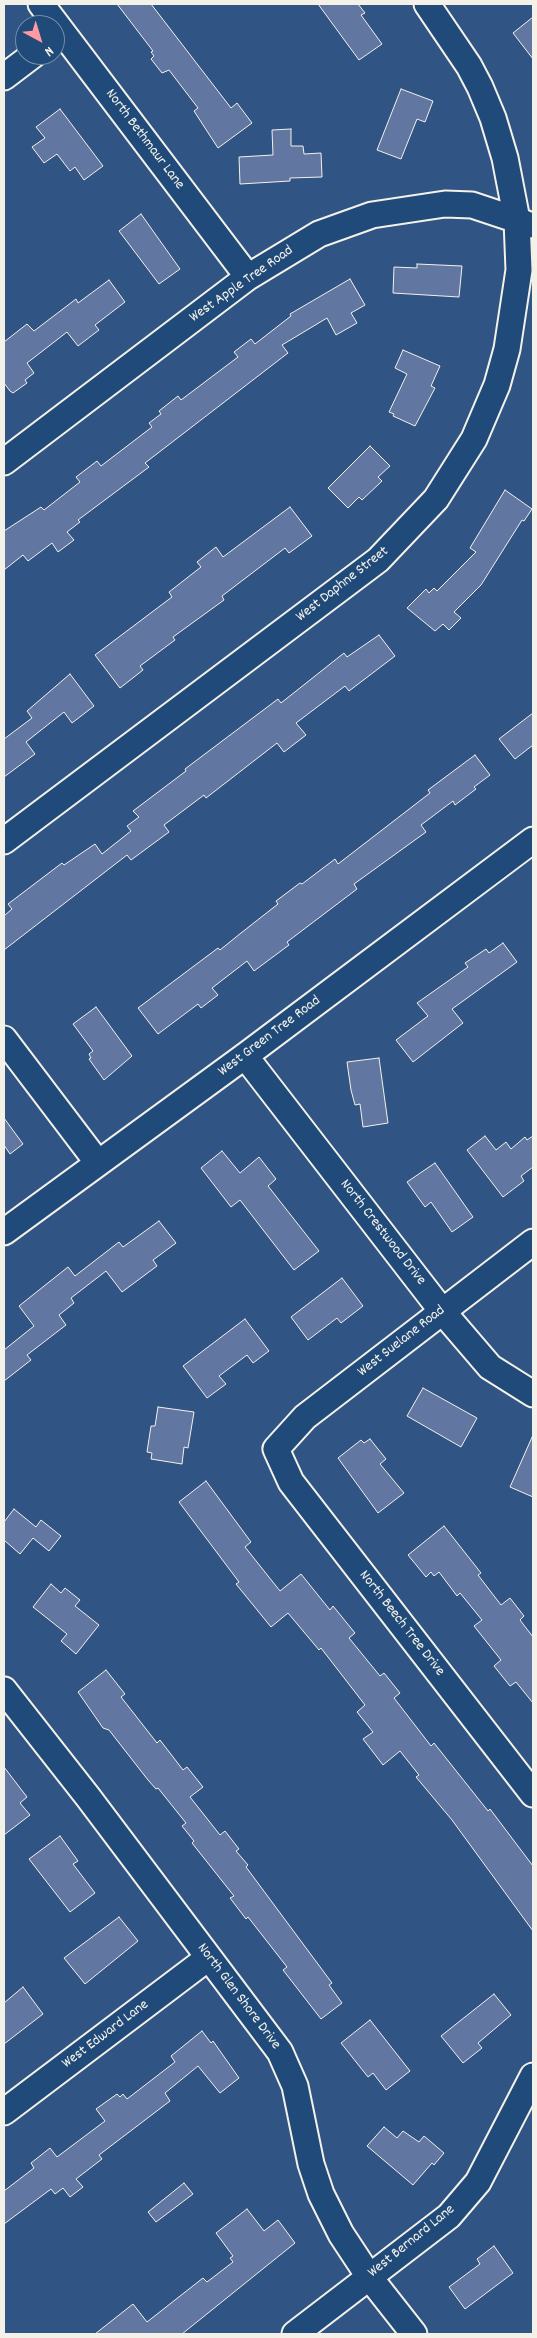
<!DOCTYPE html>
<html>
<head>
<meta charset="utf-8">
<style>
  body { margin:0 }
  #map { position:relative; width:537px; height:2338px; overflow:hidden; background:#305585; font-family:Dekko,sans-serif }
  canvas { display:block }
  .frame { position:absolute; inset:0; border:5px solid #f4f1e8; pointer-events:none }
  .north { position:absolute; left:15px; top:15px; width:50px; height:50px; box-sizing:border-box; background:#1f4a7a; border:1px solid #748da6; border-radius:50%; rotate:141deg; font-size:14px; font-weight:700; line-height:20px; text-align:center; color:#f4f1e8 }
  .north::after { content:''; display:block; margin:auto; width:18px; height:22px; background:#ff9aa2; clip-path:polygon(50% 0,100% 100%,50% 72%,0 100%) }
</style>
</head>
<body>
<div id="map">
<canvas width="537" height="2338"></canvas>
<div class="frame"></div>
<div class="north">N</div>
</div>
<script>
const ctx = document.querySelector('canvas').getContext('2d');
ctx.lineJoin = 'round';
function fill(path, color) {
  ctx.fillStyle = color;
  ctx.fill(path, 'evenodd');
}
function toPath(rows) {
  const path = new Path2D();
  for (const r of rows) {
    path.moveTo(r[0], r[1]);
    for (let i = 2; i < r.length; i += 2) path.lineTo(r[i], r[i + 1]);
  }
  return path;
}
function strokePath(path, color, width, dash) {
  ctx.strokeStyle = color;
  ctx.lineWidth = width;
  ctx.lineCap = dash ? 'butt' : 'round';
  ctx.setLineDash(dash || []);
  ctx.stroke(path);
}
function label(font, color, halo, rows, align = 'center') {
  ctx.font = font + ' Dekko,sans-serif';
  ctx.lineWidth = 4.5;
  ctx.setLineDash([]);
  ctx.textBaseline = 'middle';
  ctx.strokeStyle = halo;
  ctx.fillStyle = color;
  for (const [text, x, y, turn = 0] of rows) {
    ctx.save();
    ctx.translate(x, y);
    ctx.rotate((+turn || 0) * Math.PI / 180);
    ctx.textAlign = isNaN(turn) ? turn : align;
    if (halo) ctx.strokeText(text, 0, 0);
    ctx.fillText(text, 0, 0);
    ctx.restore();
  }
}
const building = toPath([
  [117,4,151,4,231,108,237,103,252,123,218,148,194,111,198,108,169,70,162,73,151,59,154,56,151,52,153,51,117,4],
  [318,4,358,4,365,13,361,15,382,44,359,60,318,4],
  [533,17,533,59,513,33,533,17],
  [401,89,433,101,425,122,417,119,401,159,377,150,401,89],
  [60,109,103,166,84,180,75,167,70,171,57,154,44,163,32,147,45,138,36,127,60,109],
  [291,129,291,146,303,146,304,154,321,153,322,177,290,178,290,181,240,184,239,157,273,155,272,130,291,129],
  [141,214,180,269,159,284,119,231,141,214],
  [417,264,462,266,459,297,393,293,394,267,417,268,417,264],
  [350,279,365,305,351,313,357,323,336,335,327,318,282,345,288,353,145,463,149,467,78,520,80,522,67,532,74,540,58,552,52,543,28,561,23,555,4,570,4,531,41,507,44,510,80,482,76,477,97,461,101,466,152,427,149,423,161,414,159,411,178,396,181,400,238,357,234,352,251,339,255,344,291,316,290,314,350,279],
  [109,280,125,302,95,325,99,330,78,346,67,332,27,363,34,373,25,380,27,383,13,393,10,391,4,383,4,342,27,324,34,331,76,299,78,303,109,280],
  [403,350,440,366,431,386,435,388,415,426,393,416,394,414,389,412,407,374,395,368,403,350],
  [370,446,390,466,378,477,382,481,362,500,359,497,348,508,328,488,370,446],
  [505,490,532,509,524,521,522,520,481,585,454,612,461,618,449,630,443,624,435,631,407,608,426,589,429,593,434,588,437,591,476,552,470,548,505,490],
  [290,507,312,536,289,553,285,548,222,596,224,600,173,637,175,640,140,666,143,670,120,688,95,655,172,597,169,592,201,567,197,562,216,547,223,557,290,507],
  [379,635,395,656,349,691,345,686,296,723,306,735,284,752,277,743,206,798,204,795,164,825,169,832,131,860,127,855,4,950,4,916,12,909,8,904,62,863,64,865,95,844,102,854,131,831,127,826,139,817,133,811,186,771,185,769,278,699,281,703,344,653,347,657,379,635],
  [70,674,94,706,72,723,64,712,26,742,35,754,4,777,4,739,32,718,27,711,70,674],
  [533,713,533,745,515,759,499,739,533,713],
  [475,755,490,775,474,787,476,789,455,805,453,801,421,825,426,832,354,884,357,889,287,942,289,945,254,971,247,961,212,988,218,995,201,1008,198,1004,158,1034,138,1008,218,948,220,950,241,933,278,904,276,901,300,883,302,884,335,859,338,864,430,793,428,790,475,755],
  [503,943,517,962,452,1009,463,1023,413,1062,396,1040,428,1016,417,1003,468,967,465,963,486,949,489,953,503,943],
  [96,1007,132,1056,104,1080,89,1059,91,1058,89,1054,93,1051,73,1024,96,1007],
  [379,1058,388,1123,363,1127,360,1104,355,1105,351,1090,347,1062,379,1058],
  [4,1118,23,1144,10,1154,4,1145,4,1118],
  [485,1136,496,1150,506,1142,511,1149,525,1137,527,1140,533,1136,533,1167,521,1176,524,1181,503,1197,467,1150,485,1136],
  [222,1151,240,1173,259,1157,276,1179,268,1186,319,1251,294,1270,240,1200,231,1207,201,1168,222,1151],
  [435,1163,473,1217,452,1232,431,1202,425,1207,407,1182,435,1163],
  [159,1221,176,1243,153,1260,157,1266,122,1292,106,1271,71,1298,74,1303,59,1315,66,1325,27,1355,31,1360,4,1381,4,1350,34,1326,19,1306,68,1267,75,1276,119,1242,123,1247,159,1221],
  [342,1278,363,1306,341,1323,337,1318,308,1340,291,1317,342,1278],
  [245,1319,269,1351,253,1363,247,1355,219,1376,226,1384,207,1398,183,1366,245,1319],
  [423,1388,477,1418,461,1447,407,1416,423,1388],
  [158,1407,194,1412,188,1448,184,1447,182,1464,151,1459,152,1453,147,1452,151,1426,155,1426,158,1407],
  [533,1435,533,1497,510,1487,533,1435],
  [370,1439,386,1459,380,1464,404,1493,378,1513,338,1458,361,1440,364,1443,370,1439],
  [206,1481,251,1542,245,1547,280,1591,301,1574,330,1610,333,1606,355,1633,349,1638,380,1676,384,1673,400,1693,394,1698,431,1746,434,1743,488,1811,490,1809,533,1866,533,1931,452,1820,416,1777,419,1775,400,1751,383,1765,363,1739,373,1732,357,1712,365,1705,321,1648,319,1650,288,1613,271,1627,236,1584,239,1582,179,1502,206,1481],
  [14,1509,36,1527,41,1520,61,1536,49,1551,33,1538,20,1554,4,1540,4,1522,14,1509],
  [444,1526,481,1573,478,1575,501,1605,510,1598,524,1616,520,1620,533,1637,533,1703,516,1682,510,1686,494,1666,501,1660,474,1626,482,1620,460,1593,457,1596,439,1572,434,1576,431,1572,426,1577,408,1555,444,1526],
  [51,1584,61,1593,65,1588,80,1600,75,1606,99,1625,76,1654,61,1641,67,1634,33,1607,51,1584],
  [106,1670,125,1694,121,1697,157,1743,160,1740,183,1770,187,1767,203,1787,190,1797,220,1835,225,1831,239,1849,236,1851,248,1865,246,1867,332,1983,329,1985,342,2003,321,2019,283,1970,287,1967,248,1917,246,1919,230,1898,234,1896,192,1843,194,1841,182,1826,186,1823,158,1788,156,1789,148,1780,109,1730,103,1728,78,1692,106,1670],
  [4,1767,27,1797,20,1803,30,1815,4,1835,4,1767],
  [60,1836,78,1861,73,1864,95,1893,70,1912,29,1859,60,1836],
  [119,1917,138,1941,85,1984,64,1958,119,1917],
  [23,1987,43,2014,4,2044,4,2003,23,1987],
  [494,1994,511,2015,478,2043,482,2048,463,2063,441,2036,494,1994],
  [370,2020,410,2071,386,2090,373,2073,368,2077,341,2043,370,2020],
  [202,2031,211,2043,213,2041,239,2078,220,2093,198,2066,165,2093,170,2101,99,2155,102,2159,76,2179,83,2187,70,2197,63,2188,55,2194,51,2189,4,2224,4,2191,34,2168,31,2163,50,2148,57,2157,105,2121,96,2109,117,2094,120,2097,123,2094,127,2099,175,2062,171,2056,202,2031],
  [384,2127,397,2138,403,2131,419,2142,424,2136,444,2153,434,2165,432,2163,413,2185,367,2146,384,2127],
  [184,2183,193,2194,156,2222,148,2212,184,2183],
  [247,2209,264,2231,278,2220,295,2243,182,2334,95,2334,133,2304,147,2322,203,2278,207,2282,233,2262,230,2258,233,2256,216,2233,247,2209],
  [494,2246,513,2273,465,2309,449,2287,480,2264,477,2259,494,2246]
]);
const minor = toPath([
  [41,4,248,277],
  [427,4,469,66,480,87,493,118,505,158,517,220,529,225],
  [4,77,33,55],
  [4,462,248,277,319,234,372,215,445,204,472,205,517,220,519,270,507,349,497,385,474,439,436,499,378,560,4,841],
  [4,1039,98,1163],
  [245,1056,442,1311,490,1367,533,1394],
  [4,1232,245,1056,533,840],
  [533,1242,305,1417,276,1449,291,1482,533,1794],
  [4,1690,88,1797,280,2052,295,2086,311,2164,321,2194,341,2234,370,2278,414,2334],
  [4,2112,208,1958],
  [295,2334,449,2216,478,2182,533,2076]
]);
const streetNames = [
  ["North Bethmaur Lane",144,140,53],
  ["West Apple Tree Road",242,285,-35],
  ["West Daphne Street",343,585,-38],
  ["West Green Tree Road",270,1037,-37],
  ["North Crestwood Drive",382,1233,52],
  ["West Suelane Road",402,1342,-38],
  ["North Beech Tree Drive",401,1624,52],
  ["North Glen Shore Drive",238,1997,53],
  ["West Edward Lane",106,2035,-37],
  ["West Bernard Lane",412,2242,-39]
];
fill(building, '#6276a2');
strokePath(building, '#f4f1e8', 1);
strokePath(minor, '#f4f1e8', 29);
strokePath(minor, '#1f4a7a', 25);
label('15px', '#f4f1e8', '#1f4a7a', streetNames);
</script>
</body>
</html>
